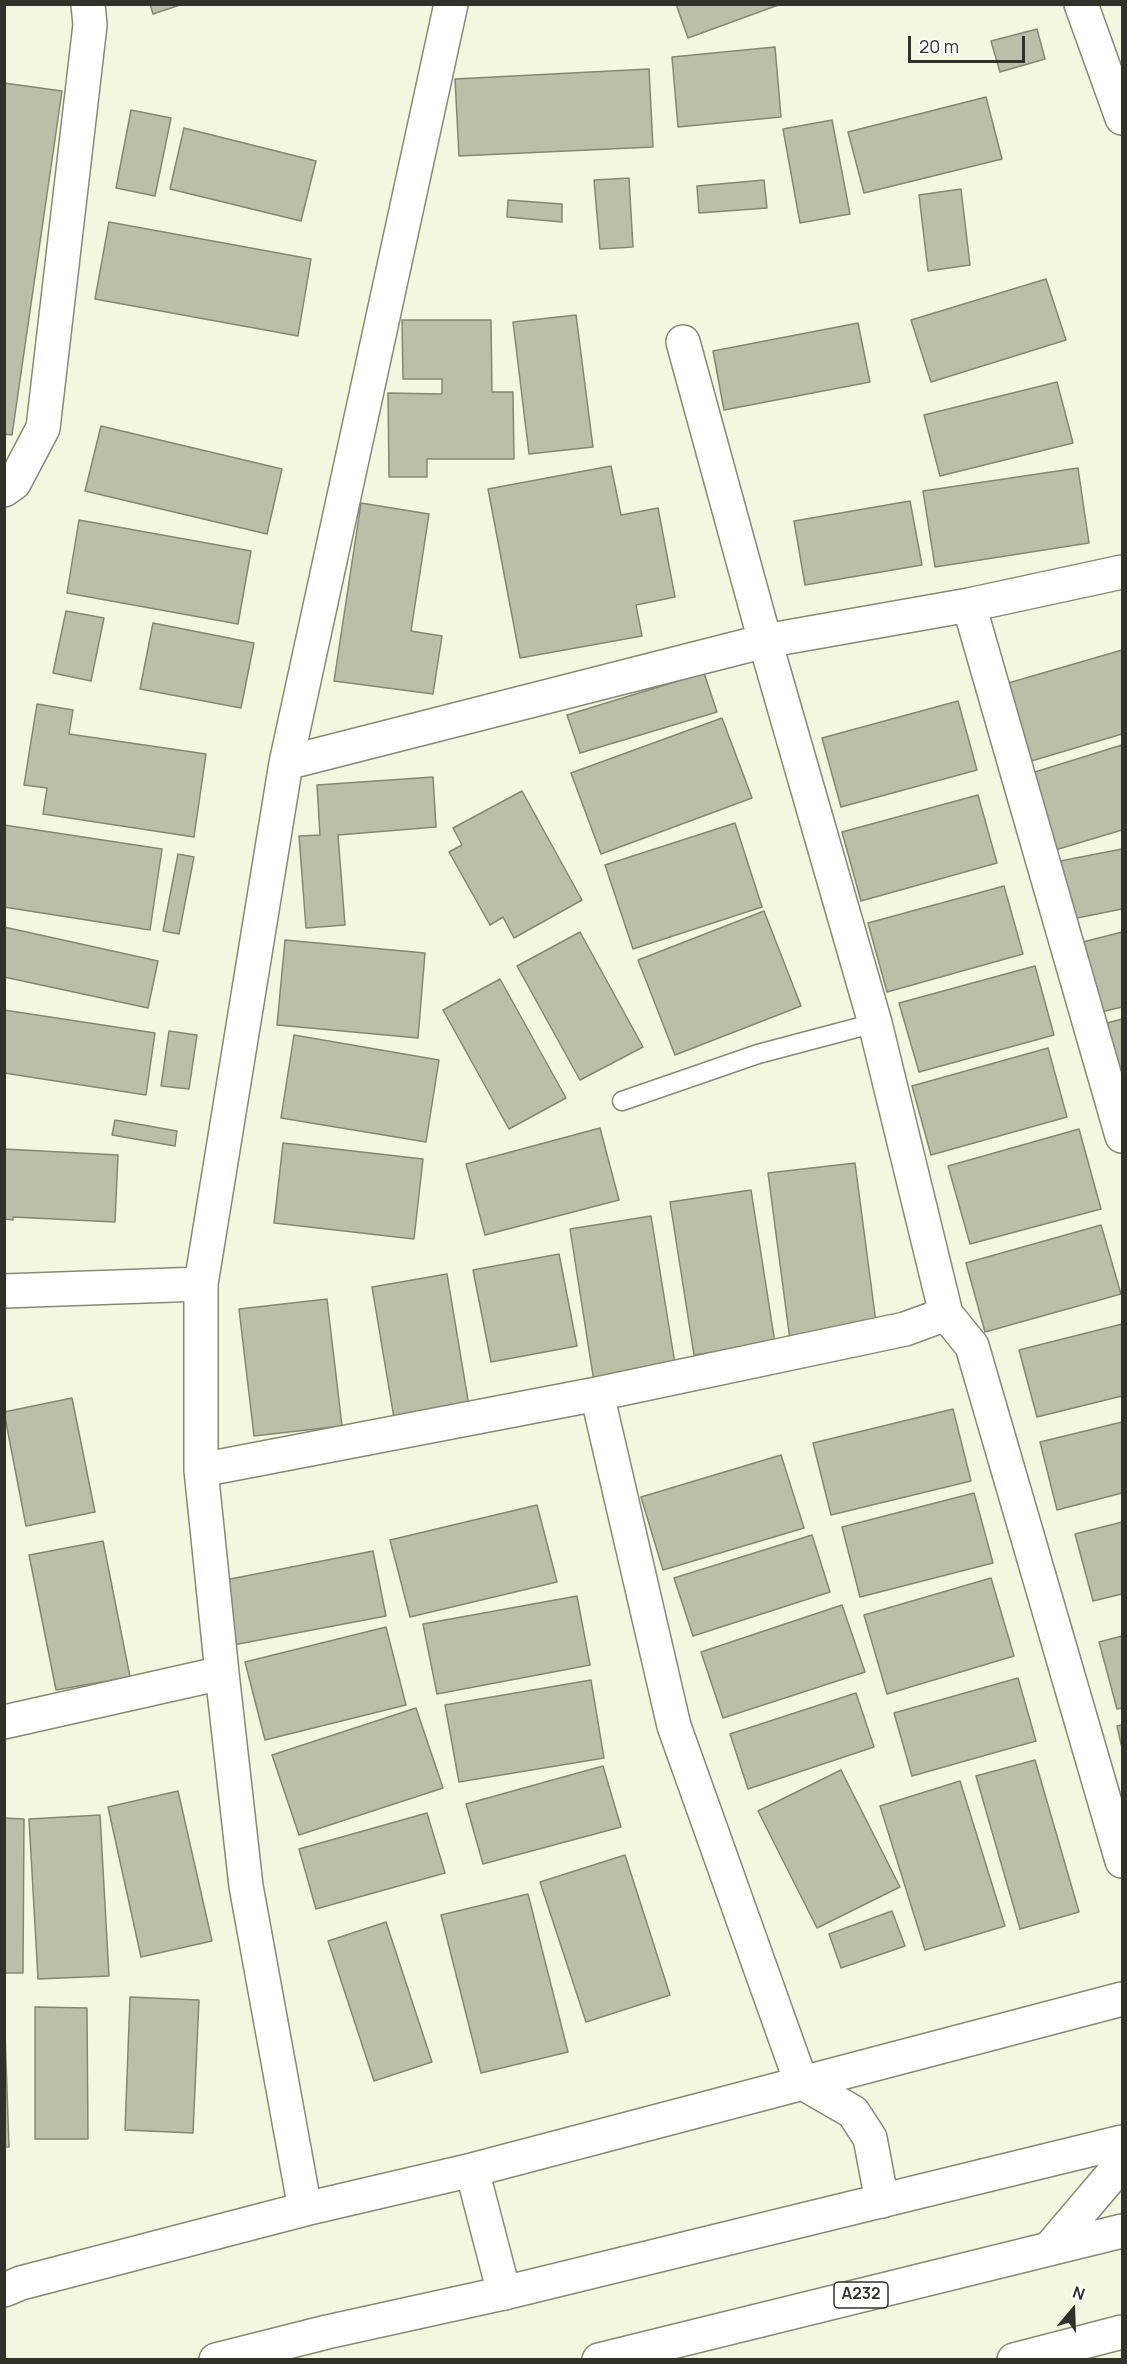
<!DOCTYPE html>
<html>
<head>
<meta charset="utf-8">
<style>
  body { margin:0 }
  #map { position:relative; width:1127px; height:2364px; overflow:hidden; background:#f2f8e0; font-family:Manrope,sans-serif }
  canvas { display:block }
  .frame { position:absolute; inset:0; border:6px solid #303229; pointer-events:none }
  .north { position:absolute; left:1043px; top:2280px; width:60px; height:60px; -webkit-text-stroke:4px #fff; paint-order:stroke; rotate:19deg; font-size:16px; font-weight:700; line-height:24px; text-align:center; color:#303229 }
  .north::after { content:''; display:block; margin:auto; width:21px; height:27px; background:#303229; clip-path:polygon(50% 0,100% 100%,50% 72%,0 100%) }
  .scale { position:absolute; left:908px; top:36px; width:117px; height:27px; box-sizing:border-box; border:3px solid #303229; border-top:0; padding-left:8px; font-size:18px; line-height:21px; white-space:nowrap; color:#303229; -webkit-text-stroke:4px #fff; paint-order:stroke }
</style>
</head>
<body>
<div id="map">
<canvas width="1127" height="2364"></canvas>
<div class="frame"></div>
<div class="north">N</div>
<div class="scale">20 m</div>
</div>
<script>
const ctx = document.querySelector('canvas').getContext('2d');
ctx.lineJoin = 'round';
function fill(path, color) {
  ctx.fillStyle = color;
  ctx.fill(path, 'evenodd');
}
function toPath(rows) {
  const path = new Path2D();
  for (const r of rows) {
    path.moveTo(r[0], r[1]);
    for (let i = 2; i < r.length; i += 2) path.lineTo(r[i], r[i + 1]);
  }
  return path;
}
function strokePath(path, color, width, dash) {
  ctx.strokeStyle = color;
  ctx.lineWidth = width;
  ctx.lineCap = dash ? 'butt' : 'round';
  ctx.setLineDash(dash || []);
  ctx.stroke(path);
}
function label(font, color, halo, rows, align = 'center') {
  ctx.font = font + ' Manrope,sans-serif';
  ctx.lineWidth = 4.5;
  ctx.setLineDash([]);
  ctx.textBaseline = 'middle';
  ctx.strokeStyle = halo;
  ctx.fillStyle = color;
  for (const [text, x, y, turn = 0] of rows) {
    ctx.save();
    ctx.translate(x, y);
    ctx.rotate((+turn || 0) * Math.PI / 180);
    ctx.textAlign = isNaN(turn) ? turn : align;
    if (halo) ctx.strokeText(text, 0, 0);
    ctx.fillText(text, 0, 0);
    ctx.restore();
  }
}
const building = toPath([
  [150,4,183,4,153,14,150,4],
  [676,4,781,4,688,38,676,4],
  [1037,29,1045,59,1000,72,991,41,1037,29],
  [775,47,781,117,678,127,672,57,775,47],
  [649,69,653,147,459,156,455,79,649,69],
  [4,83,62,91,12,435,4,434,4,83],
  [986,97,1002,159,864,193,848,132,986,97],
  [131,110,171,118,155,196,116,188,131,110],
  [832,120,850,214,800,223,783,129,832,120],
  [184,128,316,161,301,221,170,189,184,128],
  [629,178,633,247,600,249,594,180,629,178],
  [764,180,767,208,699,213,697,186,764,180],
  [961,189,970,265,928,271,919,195,961,189],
  [508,200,562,204,562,222,507,217,508,200],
  [109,222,311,259,298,336,95,299,109,222],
  [1046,279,1066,340,931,382,911,320,1046,279],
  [576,315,593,447,529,454,513,322,576,315],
  [402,320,491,320,492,392,513,392,514,459,427,459,427,477,389,477,388,393,442,394,442,379,403,379,402,320],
  [858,323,870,382,724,410,713,351,858,323],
  [1057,382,1073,443,940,476,924,415,1057,382],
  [101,426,282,469,267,534,85,491,101,426],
  [611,466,621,515,658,508,675,597,636,605,642,636,520,658,488,489,611,466],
  [1078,468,1089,543,935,567,923,491,1078,468],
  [910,501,922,565,805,585,794,521,910,501],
  [361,503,429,514,411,631,442,636,433,694,334,681,361,503],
  [79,520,251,551,238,624,67,593,79,520],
  [66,611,104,618,91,681,53,673,66,611],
  [153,623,254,643,241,708,140,689,153,623],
  [1122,650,1122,734,1028,762,1005,684,1122,650],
  [704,673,717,712,580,753,567,715,704,673],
  [958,701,977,770,841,807,822,738,958,701],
  [37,704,73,710,69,734,206,754,194,837,43,814,47,788,24,785,37,704],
  [722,718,752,798,601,854,571,773,722,718],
  [1122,745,1122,830,1045,853,1022,776,1122,745],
  [433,777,436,827,338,835,345,925,306,928,299,836,320,835,317,785,433,777],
  [522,791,582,900,514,938,503,917,490,925,449,852,462,845,453,828,522,791],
  [978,795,997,863,861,901,842,832,978,795],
  [735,823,762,907,633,949,605,865,735,823],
  [4,825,162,849,150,930,4,907,4,825],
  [1122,849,1122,909,1067,920,1055,862,1122,849],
  [178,854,194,857,179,934,163,931,178,854],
  [1004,886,1023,954,887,992,868,923,1004,886],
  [764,911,801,1006,675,1055,638,960,764,911],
  [4,927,158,961,148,1008,4,977,4,927],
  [580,932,643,1047,580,1080,517,966,580,932],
  [1122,932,1122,1007,1097,1013,1079,943,1122,932],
  [285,940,425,953,418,1038,277,1025,285,940],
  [1035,966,1054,1035,919,1072,899,1003,1035,966],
  [500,979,566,1098,509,1129,443,1010,500,979],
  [4,1010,155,1033,146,1095,4,1073,4,1010],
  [1122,1019,1122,1085,1107,1023,1122,1019],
  [169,1031,197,1035,189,1089,161,1086,169,1031],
  [294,1035,439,1060,426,1142,281,1118,294,1035],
  [1048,1048,1067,1117,931,1155,912,1086,1048,1048],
  [115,1120,177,1131,175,1146,112,1135,115,1120],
  [600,1128,619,1200,485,1235,466,1164,600,1128],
  [1079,1129,1101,1209,970,1244,948,1166,1079,1129],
  [283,1143,423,1159,414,1239,274,1223,283,1143],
  [4,1149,118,1155,115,1222,13,1217,13,1220,4,1219,4,1149],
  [855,1163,877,1330,790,1340,768,1173,855,1163],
  [751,1190,775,1343,694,1355,670,1202,751,1190],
  [651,1216,676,1370,594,1382,570,1229,651,1216],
  [1101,1225,1121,1294,985,1332,966,1263,1101,1225],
  [559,1254,577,1346,491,1362,473,1270,559,1254],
  [447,1274,469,1406,394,1418,372,1287,447,1274],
  [327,1299,342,1426,254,1436,239,1309,327,1299],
  [1122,1324,1122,1396,1037,1417,1019,1350,1122,1324],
  [72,1398,95,1512,26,1526,4,1412,72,1398],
  [953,1409,971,1481,831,1515,813,1443,953,1409],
  [1122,1422,1122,1493,1057,1510,1040,1442,1122,1422],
  [781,1455,804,1528,663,1570,641,1497,781,1455],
  [974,1493,993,1563,860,1597,842,1527,974,1493],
  [537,1505,557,1582,410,1617,390,1540,537,1505],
  [1122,1522,1122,1594,1093,1601,1075,1534,1122,1522],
  [812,1535,830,1592,693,1636,674,1578,812,1535],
  [103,1541,130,1677,56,1690,29,1555,103,1541],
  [373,1551,386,1616,233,1645,220,1581,373,1551],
  [991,1578,1014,1656,887,1694,864,1615,991,1578],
  [577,1596,590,1665,437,1694,423,1624,577,1596],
  [842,1605,865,1672,723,1718,701,1652,842,1605],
  [386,1627,406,1705,265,1740,245,1662,386,1627],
  [1122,1636,1122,1708,1117,1709,1099,1642,1122,1636],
  [1018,1678,1036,1741,912,1776,894,1713,1018,1678],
  [591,1680,604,1758,459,1782,445,1705,591,1680],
  [856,1693,874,1747,748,1789,730,1734,856,1693],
  [416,1708,443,1788,299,1835,272,1755,416,1708],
  [1122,1725,1122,1748,1117,1726,1122,1725],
  [1035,1760,1079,1912,1020,1929,976,1776,1035,1760],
  [603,1766,621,1827,483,1864,466,1804,603,1766],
  [841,1770,900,1887,817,1928,758,1811,841,1770],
  [960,1781,1005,1926,925,1950,880,1806,960,1781],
  [178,1791,212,1941,141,1957,108,1807,178,1791],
  [427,1813,445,1873,316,1909,299,1849,427,1813],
  [100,1815,109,1976,38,1979,29,1819,100,1815],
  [4,1818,24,1819,23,1973,4,1973,4,1818],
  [625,1855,670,1995,586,2022,540,1882,625,1855],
  [528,1894,568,2052,481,2073,441,1915,528,1894],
  [892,1911,905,1946,841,1968,829,1934,892,1911],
  [386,1922,432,2062,374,2081,328,1941,386,1922],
  [130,1997,199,2000,193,2133,125,2130,130,1997],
  [4,2004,9,2147,4,2147,4,2004],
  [35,2007,87,2008,88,2139,35,2139,35,2007]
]);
const lane = toPath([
  [622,1101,758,1054,875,1023]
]);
const street = toPath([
  [683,342,765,641,875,1023,946,1314,972,1346,1122,1861],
  [4,490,14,483,43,428,90,25,88,4],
  [969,605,1122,1136],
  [286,763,765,641,969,605,1122,572],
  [4,1291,201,1284],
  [597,1394,674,1726,801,2082,853,2112,870,2138,882,2201],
  [201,1470,597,1394,905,1329,946,1314],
  [4,1722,222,1673],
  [305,2209,246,1886,222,1673,201,1470,201,1284,286,763,451,4],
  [4,2290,21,2283,305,2209,472,2170],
  [504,2293,472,2170,1122,1999]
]);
const secondary = toPath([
  [1081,4,1122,118],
  [216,2360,327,2332,504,2293,1122,2142]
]);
const highway = toPath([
  [1049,2249,1122,2163],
  [599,2360,1122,2231],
  [1014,2360,1122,2332]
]);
const shields = [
  [861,2295,54]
];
const shieldNames = [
  ["A232",861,2295]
];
fill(building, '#babfa8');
strokePath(building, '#838872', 1.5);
strokePath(lane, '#858a74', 21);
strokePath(street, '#858a74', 36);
strokePath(secondary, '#858a74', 36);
strokePath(highway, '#858a74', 36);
strokePath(lane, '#fff', 18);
strokePath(street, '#fff', 33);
strokePath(secondary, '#fff', 33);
strokePath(highway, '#fff', 33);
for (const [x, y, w] of shields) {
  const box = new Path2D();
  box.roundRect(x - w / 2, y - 13, w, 26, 4.5);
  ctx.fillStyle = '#fff';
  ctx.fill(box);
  strokePath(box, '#303229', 1.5);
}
label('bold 16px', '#303229', null, shieldNames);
</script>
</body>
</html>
